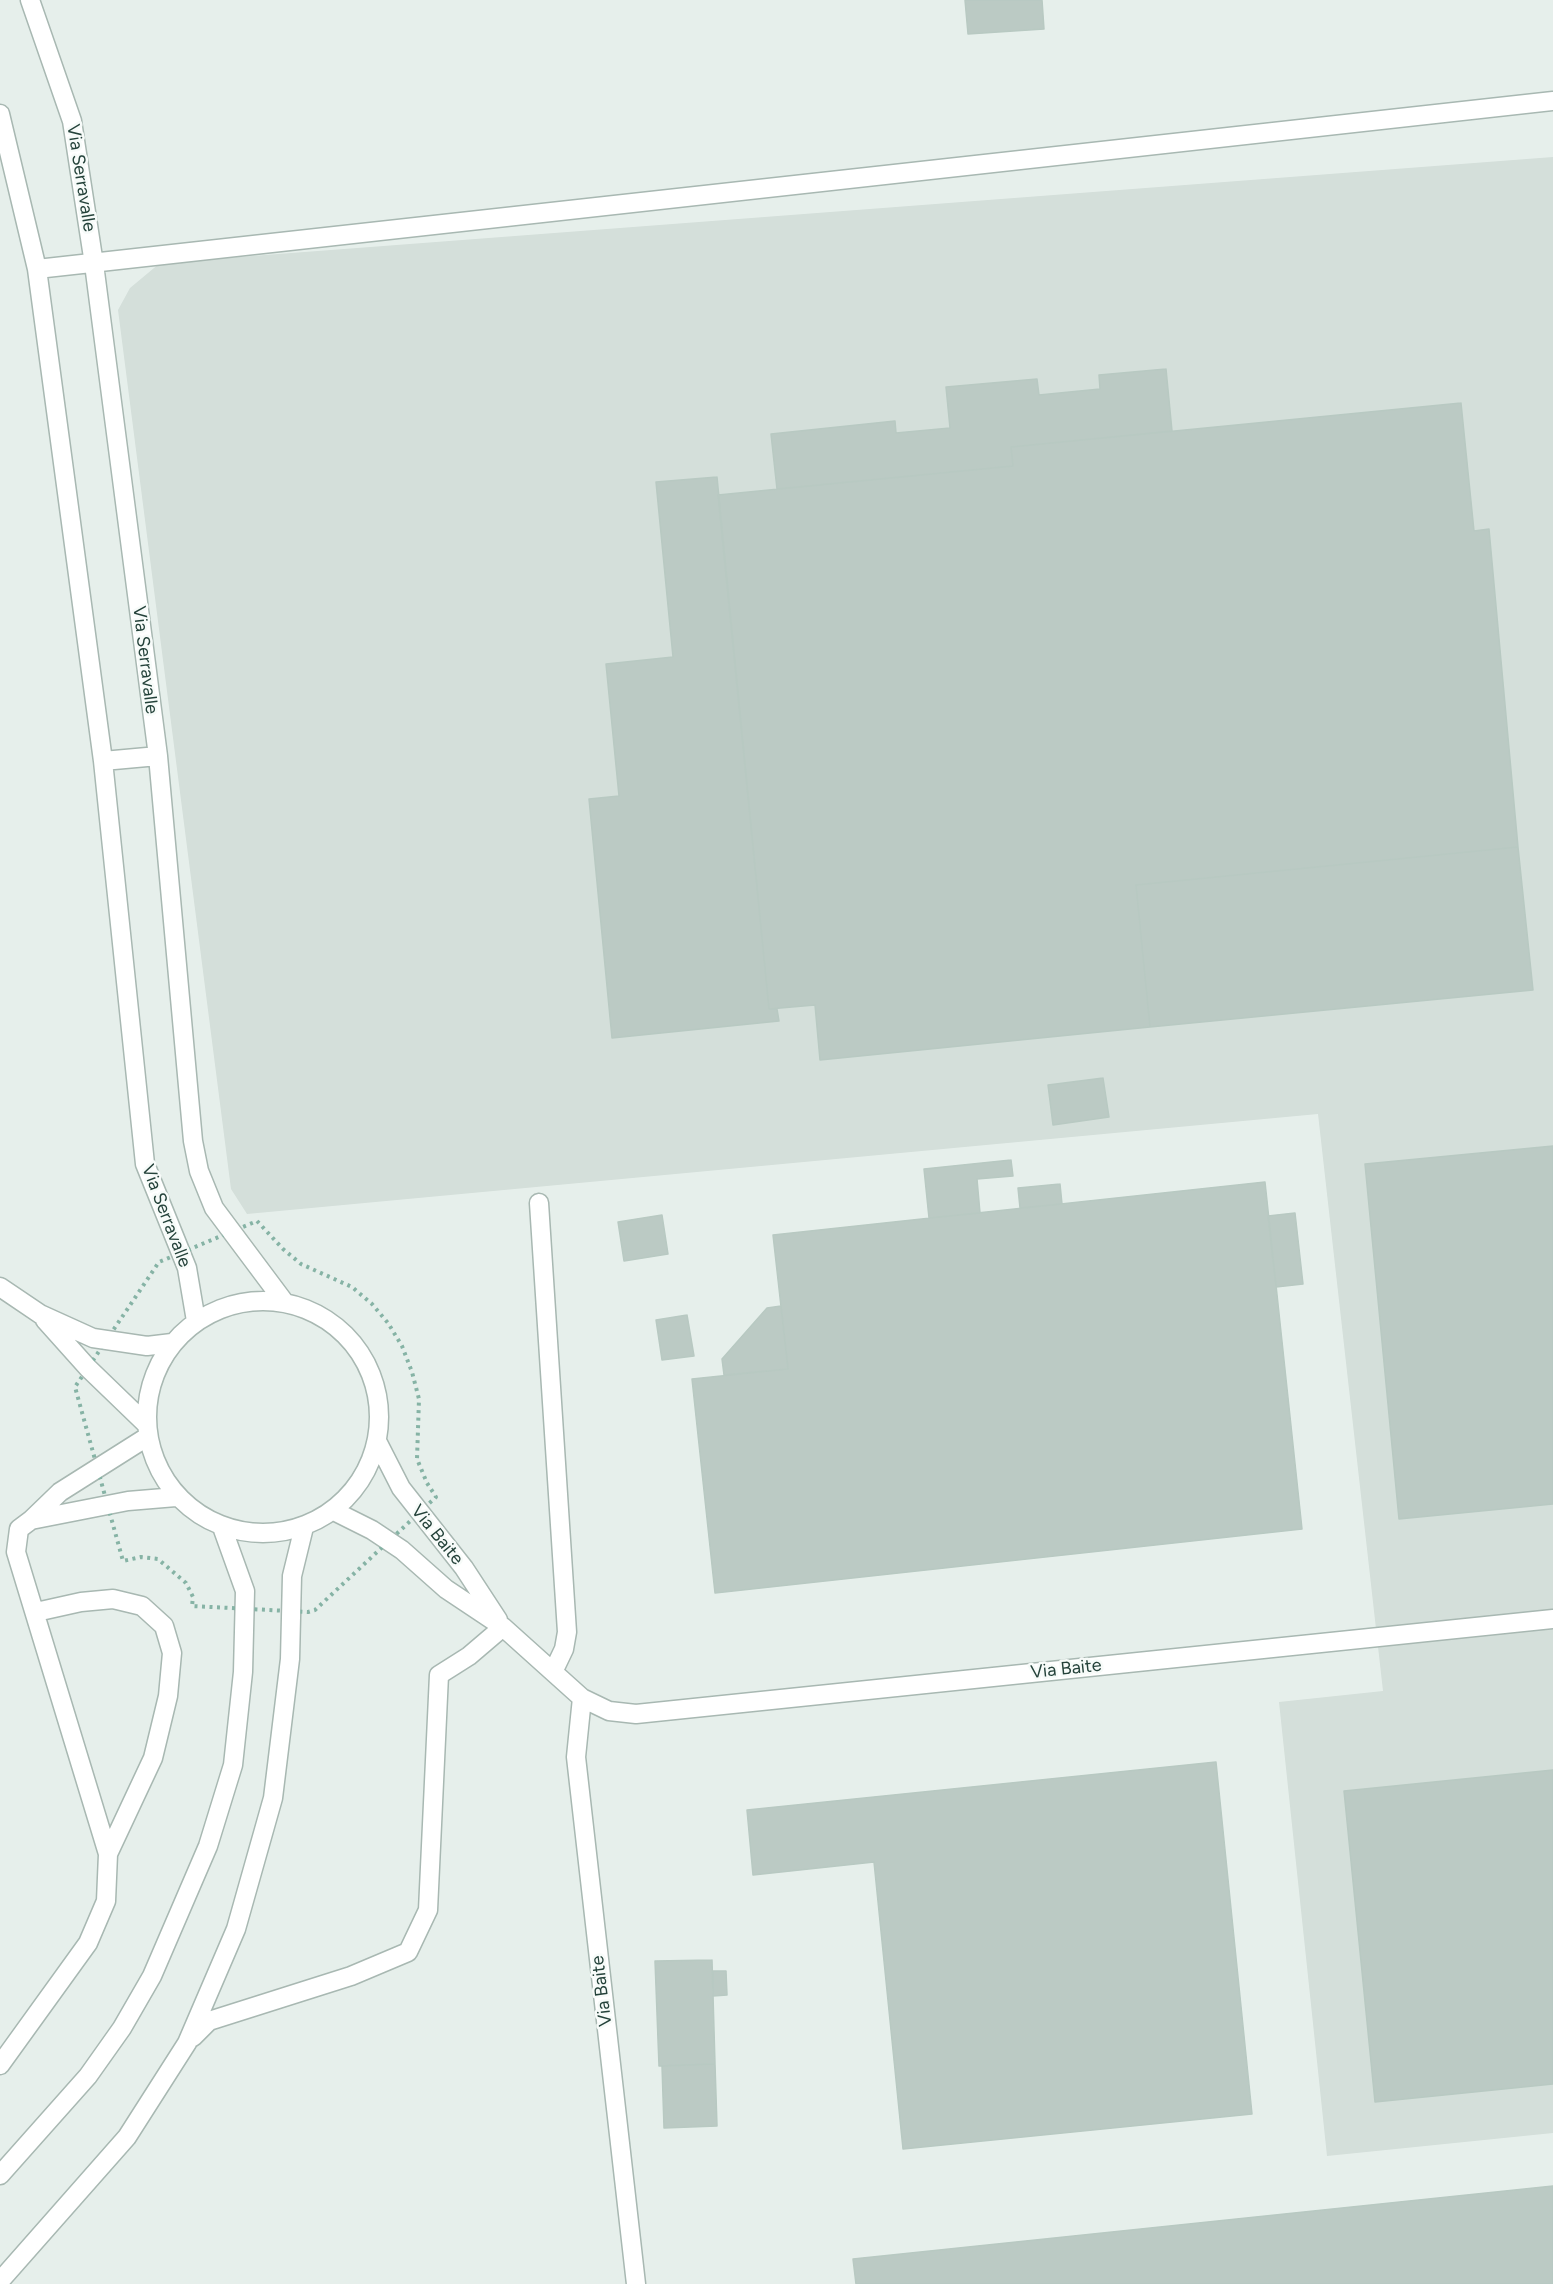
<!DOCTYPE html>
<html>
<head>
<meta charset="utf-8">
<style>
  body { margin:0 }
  canvas { display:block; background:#e6efeb }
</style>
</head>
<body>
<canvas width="1553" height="2284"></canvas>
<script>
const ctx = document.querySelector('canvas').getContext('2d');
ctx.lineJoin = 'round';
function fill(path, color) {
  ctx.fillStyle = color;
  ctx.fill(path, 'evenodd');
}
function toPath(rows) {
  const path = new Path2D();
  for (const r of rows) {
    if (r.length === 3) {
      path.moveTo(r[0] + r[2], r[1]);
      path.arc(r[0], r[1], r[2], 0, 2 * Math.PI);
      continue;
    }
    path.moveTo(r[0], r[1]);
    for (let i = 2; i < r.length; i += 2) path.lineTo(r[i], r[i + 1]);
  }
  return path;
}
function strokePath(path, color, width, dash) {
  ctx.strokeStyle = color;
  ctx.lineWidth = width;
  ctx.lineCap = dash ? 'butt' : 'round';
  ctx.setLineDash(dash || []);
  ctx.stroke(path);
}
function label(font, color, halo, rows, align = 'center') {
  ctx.font = font + ' Figtree,sans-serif';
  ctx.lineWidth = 5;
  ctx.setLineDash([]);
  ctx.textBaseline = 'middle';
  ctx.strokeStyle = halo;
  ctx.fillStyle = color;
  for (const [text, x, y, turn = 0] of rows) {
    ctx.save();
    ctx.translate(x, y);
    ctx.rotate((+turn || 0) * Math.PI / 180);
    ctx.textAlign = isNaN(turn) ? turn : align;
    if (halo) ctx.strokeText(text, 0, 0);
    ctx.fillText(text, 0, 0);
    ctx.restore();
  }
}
const built = toPath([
  [1553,157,1553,2133,1327,2156,1279,1702,1383,1691,1318,1114,247,1214,231,1189,118,310,130,288,160,263]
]);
const building = toPath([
  [965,0,1042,0,1044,29,968,34,965,0],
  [1166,369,1172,431,1011,447,1013,466,777,489,771,434,895,421,896,433,950,428,946,387,1037,379,1039,395,1100,389,1099,375,1166,369],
  [1461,403,1474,531,1489,529,1518,847,1136,885,1150,1027,820,1060,815,1005,769,1009,718,495,1013,466,1011,447,1461,403],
  [717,477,769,1009,777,1009,779,1021,612,1038,589,799,619,796,606,664,673,657,656,482,717,477],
  [1518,847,1533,990,1150,1027,1136,885,1518,847],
  [1103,1078,1109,1117,1053,1125,1048,1085,1103,1078],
  [1553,1146,1553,1504,1399,1519,1365,1164,1553,1146],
  [1011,1160,1013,1176,977,1179,980,1213,929,1218,924,1169,1011,1160],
  [1265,1182,1302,1529,715,1593,692,1379,788,1369,773,1235,1265,1182],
  [1060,1184,1062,1204,1020,1208,1018,1188,1060,1184],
  [1295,1213,1303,1284,1276,1287,1268,1216,1295,1213],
  [662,1215,668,1254,624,1261,618,1222,662,1215],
  [781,1306,788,1369,724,1375,722,1359,767,1308,781,1306],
  [687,1315,694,1356,662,1360,656,1320,687,1315],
  [1216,1762,1252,2114,903,2149,874,1862,753,1875,747,1810,1216,1762],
  [1553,1770,1553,2084,1375,2102,1344,1791,1553,1770],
  [712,1960,715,2064,659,2066,655,1961,712,1960],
  [713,1971,726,1971,727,1995,713,1996,713,1971],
  [715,2064,717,2126,664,2128,662,2066,715,2064],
  [1553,2186,1553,2284,856,2284,853,2259,1553,2186]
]);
const path = toPath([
  [257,1221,283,1249,301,1264,352,1287,372,1304,388,1323,402,1346,412,1372,419,1399,417,1459,427,1483,436,1497,315,1610,308,1612,192,1606,193,1597,186,1583,158,1559,141,1557,123,1561,75,1387,159,1262,257,1221]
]);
const minor = toPath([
  [30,0,72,121,94,264,158,756,193,1141,199,1171,214,1208,285,1303],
  [0,114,37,269,103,761,145,1164,187,1268,196,1321],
  [37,269,1553,101],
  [103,761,158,756],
  [539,1203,567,1632,564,1649,553,1672],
  [0,1287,40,1314,93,1338,147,1346,172,1343],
  [263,1417,116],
  [45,1320,88,1368,145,1423],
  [147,1437,60,1492,31,1520,128,1501,176,1497],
  [377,1441,401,1488,464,1568,498,1620],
  [334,1511,372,1530,402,1550,446,1589,503,1627,582,1698,609,1711,636,1714,1553,1619],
  [36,1612,81,1602,113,1599,142,1606,164,1626,172,1653,168,1696,153,1758,108,1854],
  [582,1698,576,1757,636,2284],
  [193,2037,209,2021,351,1976,408,1952,428,1910,439,1675,469,1656,503,1627],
  [0,2065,88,1943,106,1901,108,1854,16,1552,19,1529,31,1520],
  [0,2175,88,2076,122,2028,152,1976,208,1846,233,1765,243,1672,245,1591,222,1527],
  [0,2281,127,2137,187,2043,236,1929,273,1798,290,1659,292,1576,304,1527]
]);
const streetNames = [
  ["Via Serravalle",81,178,81],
  ["Via Serravalle",145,660,83],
  ["Via Serravalle",166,1216,69],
  ["Via Baite",437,1535,51],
  ["Via Baite",1066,1669,-6],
  ["Via Baite",602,1991,-97]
];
fill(built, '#d4dfda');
fill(building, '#bbcac4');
strokePath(building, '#b8c9c2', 1.5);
strokePath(minor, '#a8b8b2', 21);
strokePath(path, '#86b3a5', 4, [3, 4.5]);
strokePath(minor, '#fff', 18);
label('18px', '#24423a', '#f7fbf9', streetNames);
</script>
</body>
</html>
